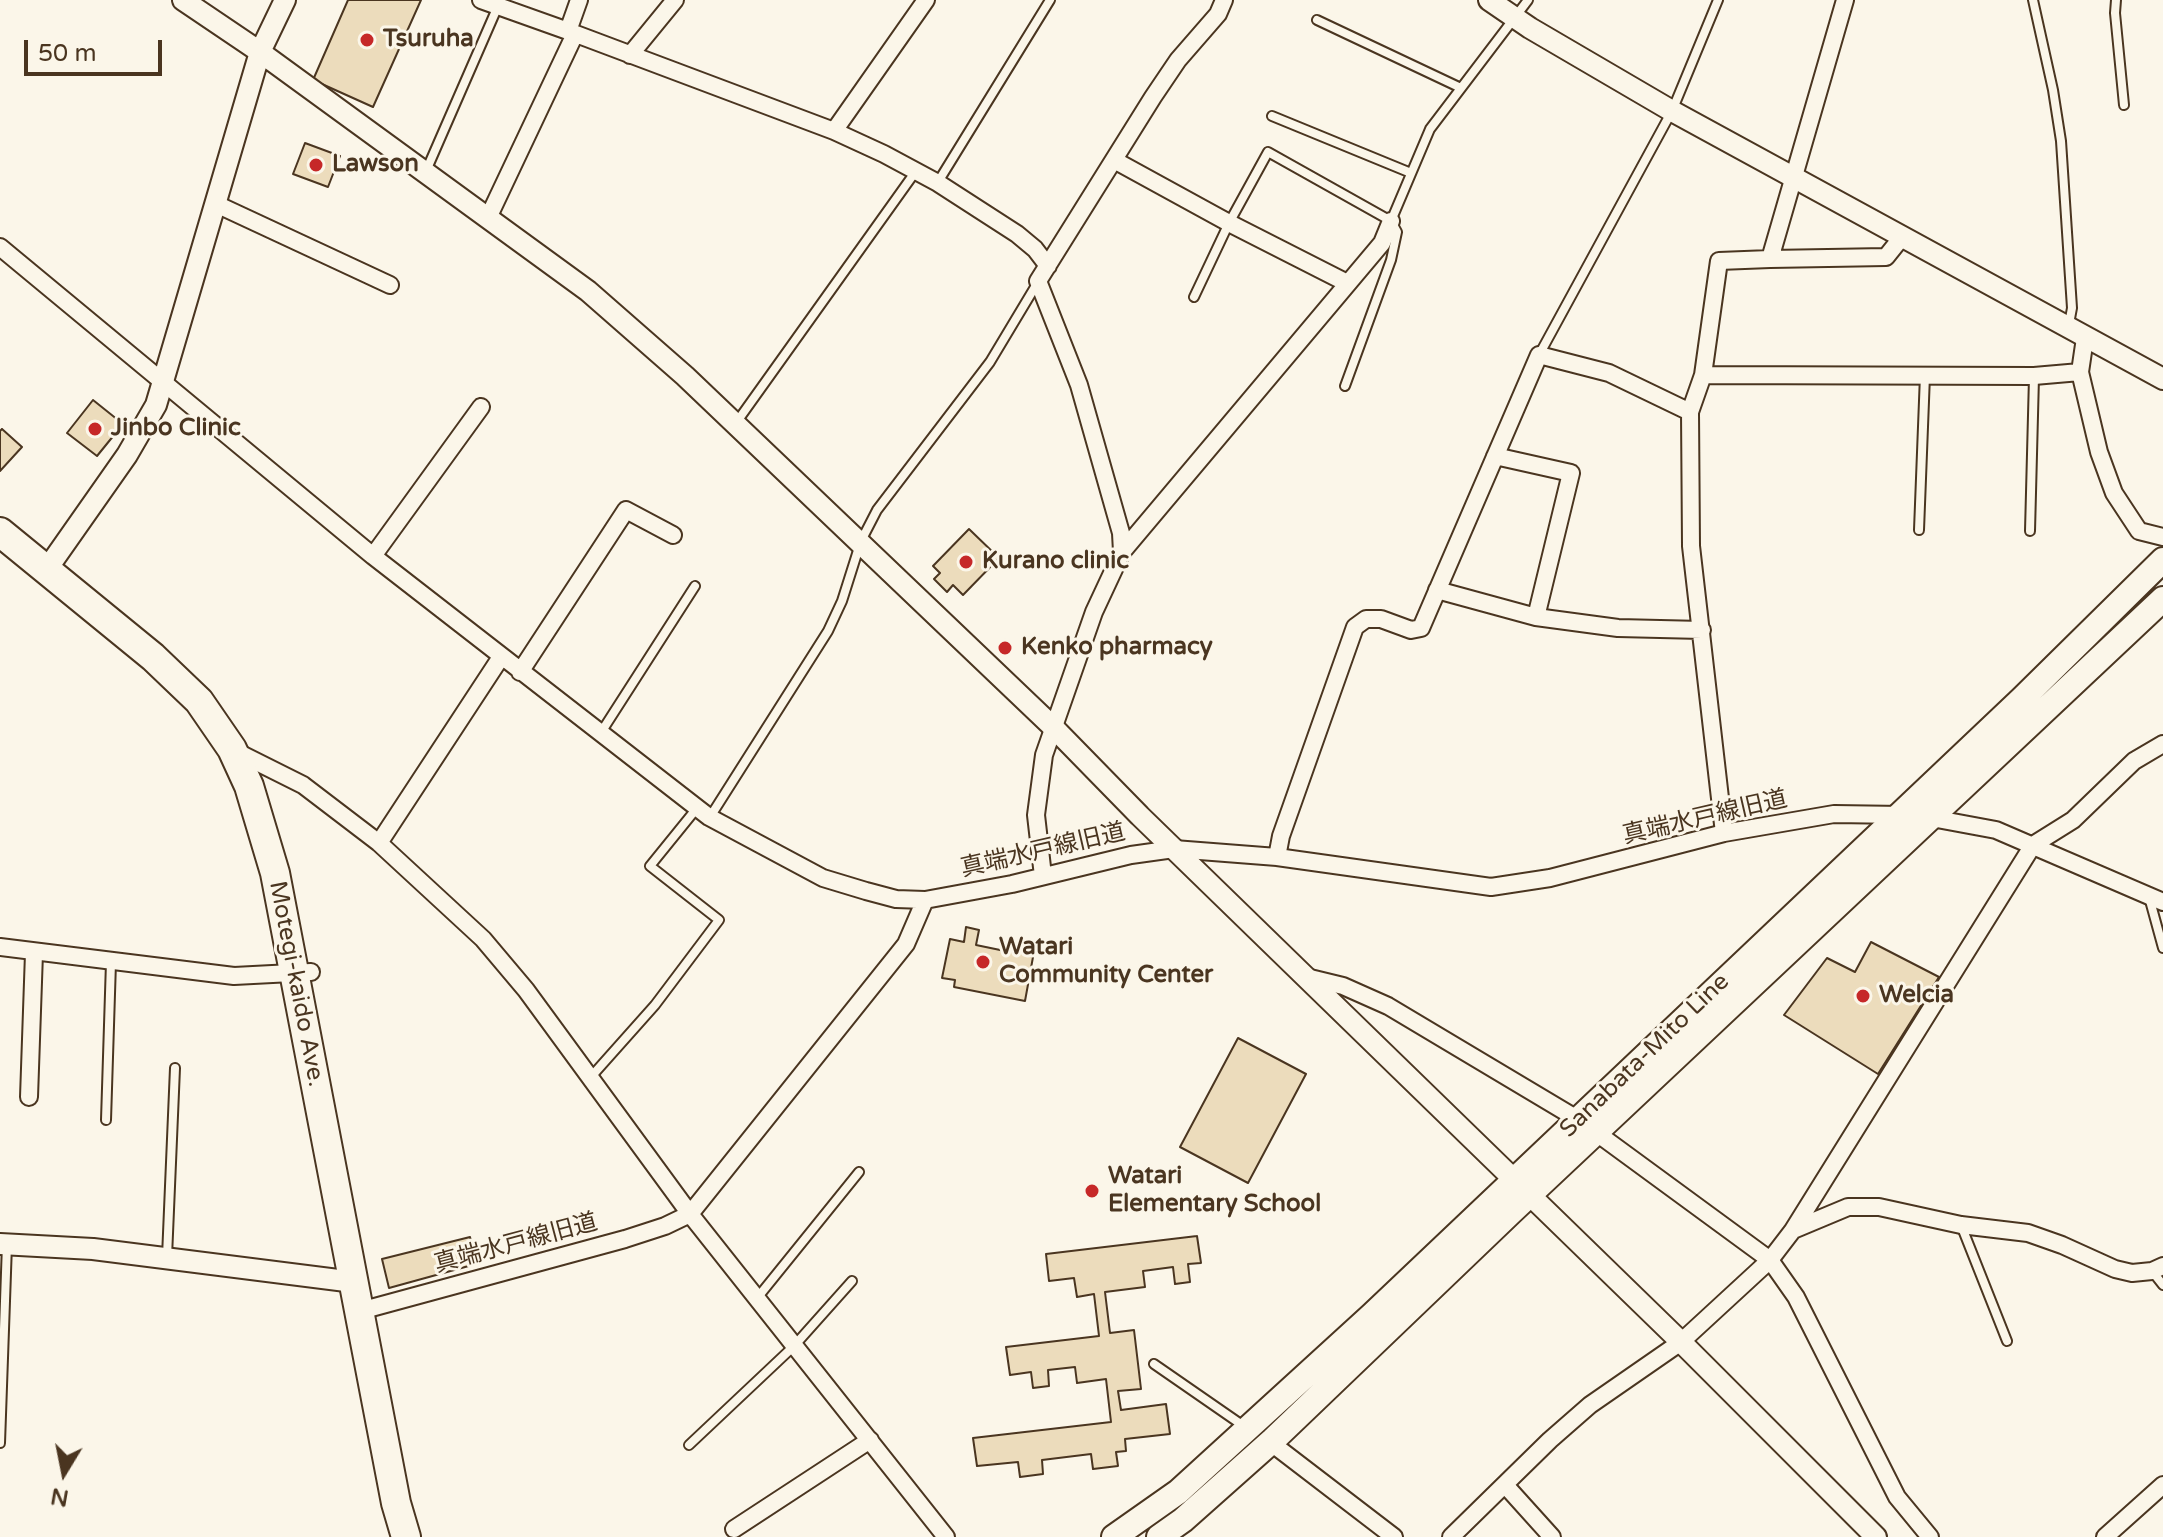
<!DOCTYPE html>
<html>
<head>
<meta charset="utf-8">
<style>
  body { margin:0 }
  #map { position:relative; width:2163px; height:1537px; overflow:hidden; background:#fbf6e9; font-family:"Varela Round",sans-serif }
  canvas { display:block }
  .north { position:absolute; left:24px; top:1433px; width:80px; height:80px; -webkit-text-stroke:6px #fbf6e9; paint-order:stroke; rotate:190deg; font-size:22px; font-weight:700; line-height:32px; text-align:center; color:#4a3520 }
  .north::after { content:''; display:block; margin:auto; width:28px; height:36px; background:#4a3520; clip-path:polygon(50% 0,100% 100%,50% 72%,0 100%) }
  .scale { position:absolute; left:24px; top:40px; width:138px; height:36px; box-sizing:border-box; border:4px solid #4a3520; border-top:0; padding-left:10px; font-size:24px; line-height:28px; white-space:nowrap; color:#4a3520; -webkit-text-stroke:6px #fbf6e9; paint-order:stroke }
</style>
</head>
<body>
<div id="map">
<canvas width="2163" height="1537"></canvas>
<div class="north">N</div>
<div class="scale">50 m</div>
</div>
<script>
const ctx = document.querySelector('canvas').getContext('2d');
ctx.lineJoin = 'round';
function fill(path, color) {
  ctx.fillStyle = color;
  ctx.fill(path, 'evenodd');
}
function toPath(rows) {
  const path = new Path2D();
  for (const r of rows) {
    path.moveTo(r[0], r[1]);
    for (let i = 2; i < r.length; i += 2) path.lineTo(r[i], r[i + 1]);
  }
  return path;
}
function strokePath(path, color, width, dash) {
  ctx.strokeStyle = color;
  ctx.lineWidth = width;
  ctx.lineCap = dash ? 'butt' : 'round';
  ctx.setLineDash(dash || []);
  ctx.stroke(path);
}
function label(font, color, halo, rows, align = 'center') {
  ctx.font = font + ' "Varela Round","Noto Sans JP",sans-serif';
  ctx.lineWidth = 6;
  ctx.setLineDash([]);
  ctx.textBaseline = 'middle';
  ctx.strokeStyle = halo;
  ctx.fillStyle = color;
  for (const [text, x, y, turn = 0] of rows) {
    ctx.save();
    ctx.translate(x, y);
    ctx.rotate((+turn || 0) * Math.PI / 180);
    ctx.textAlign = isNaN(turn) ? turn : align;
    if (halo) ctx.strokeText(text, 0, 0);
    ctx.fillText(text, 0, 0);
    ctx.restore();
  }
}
const building = toPath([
  [348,0,421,0,373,107,313,80,348,0],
  [305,143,340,156,328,187,293,174,305,143],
  [93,400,123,424,97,456,67,433,93,400],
  [2,429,22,447,0,471,0,431,2,429],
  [969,529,999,558,963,595,953,585,947,592,934,579,940,573,933,566,969,529],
  [966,927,979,930,976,945,1005,951,1007,941,1035,946,1025,1001,954,987,955,980,942,978,950,939,964,942,966,927],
  [1871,942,1939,977,1878,1074,1784,1015,1827,958,1855,972,1871,942],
  [1238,1038,1306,1074,1248,1183,1180,1147,1238,1038],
  [1197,1236,1201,1263,1188,1264,1190,1282,1175,1284,1173,1267,1143,1271,1145,1287,1105,1292,1110,1333,1134,1330,1141,1389,1118,1391,1121,1410,1166,1404,1170,1434,1125,1439,1126,1451,1116,1452,1118,1466,1093,1469,1091,1454,1042,1460,1043,1474,1020,1477,1018,1462,977,1466,973,1438,1111,1422,1106,1379,1077,1383,1075,1367,1048,1370,1049,1386,1033,1388,1031,1372,1010,1375,1006,1347,1099,1336,1094,1294,1077,1297,1074,1278,1049,1281,1046,1254,1197,1236],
  [470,1237,476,1264,389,1288,382,1259,470,1237]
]);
const service = toPath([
  [2033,0,2053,90,2061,141,2072,308,2069,324],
  [2116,0,2115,13,2124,105],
  [1317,20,1461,88],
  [1272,116,1411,173],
  [426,171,498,6],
  [938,182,1050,0],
  [1391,221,1430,129,1528,0],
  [1194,297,1229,223,1268,152,1391,221,1397,232,1391,260,1345,386],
  [1539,355,1672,111,1718,0],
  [736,423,916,171],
  [1919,530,1925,375],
  [2030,531,2034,377],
  [600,734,695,586],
  [710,817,828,631,842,601,861,541,877,510,990,362,1038,282],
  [2149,897,2163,948],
  [590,1078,655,1005,719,920,650,866,697,808],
  [106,1120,111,962],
  [1961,1225,2007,1341],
  [167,1257,175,1068],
  [2152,1271,2163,1285],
  [758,1297,859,1172],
  [1154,1364,1245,1427],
  [0,1443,7,1244],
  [689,1445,794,1346,852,1281]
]);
const minor = toPath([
  [481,0,568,31],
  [579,0,568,31,834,131,884,154,938,183,1017,234,1035,249,1048,266],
  [630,55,675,0],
  [834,131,926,0],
  [1114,160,1229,223,1347,283],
  [216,204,390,285],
  [488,218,575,34],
  [0,247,373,556,709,817,823,878,866,891,896,899,925,900,1012,884,1131,855,1174,849,1277,857,1491,887,1550,878,1724,833,1834,814,1903,815],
  [1770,259,1886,257,1902,237],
  [2085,338,2080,372,2099,452,2114,493,2139,531,2163,537],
  [1703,375,1719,261,1770,259,1845,0],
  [1495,456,1571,473,1536,617],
  [1122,552,1121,533,1079,385,1038,281,1153,97,1178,60,1218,14,1224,0],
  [373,556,481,407],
  [1437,590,1536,617,1618,628,1702,630],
  [520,672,626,510,673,535],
  [233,750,303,785,379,843,483,939,526,990,690,1214,946,1537],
  [1926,817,1996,830,2163,902],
  [1724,833,1691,546,1690,412,1703,375,2034,376,2080,372],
  [379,843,501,657],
  [1277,857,1281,836,1355,627,1366,619,1381,619,1411,630,1421,628,1539,355,1609,373,1690,412],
  [1043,876,1036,815,1044,755,1094,612,1122,552,1382,243,1391,221],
  [0,947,234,976,311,972],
  [1306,977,1343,986,1388,1006,1579,1120,1770,1260,1796,1297,1897,1497,1930,1537],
  [29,1097,34,953],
  [1793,1230,2033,845,2073,820,2134,761,2163,744],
  [360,1311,625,1239,665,1226,690,1214,906,944,925,900],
  [1270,1442,1394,1537],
  [1506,1486,1552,1537],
  [734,1529,870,1440],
  [1451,1537,1550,1440,1590,1405,1681,1342,1770,1260,1793,1230,1848,1207,1879,1207,1961,1225,2028,1233,2062,1245,2115,1269,2132,1273,2152,1271,2163,1266],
  [2105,1537,2163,1485]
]);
const tertiary = toPath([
  [183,0,260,52,588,291,685,376,1053,727,1140,816,1681,1342,1876,1537],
  [1489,0,1530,28,1672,111,2163,379],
  [47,569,127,455,156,405,260,52,285,0],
  [0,1244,93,1249,354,1282]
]);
const secondary = toPath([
  [1114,1537,1178,1492,1372,1315,2022,699,2163,560],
  [1159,1537,1183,1520,1273,1440,1511,1212,2163,599]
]);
const trunk = toPath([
  [0,532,153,657,199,701,232,749,249,786,275,873,396,1503,406,1537]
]);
const markers = [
  [367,40,8,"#c62828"],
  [316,165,8,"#c62828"],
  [95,429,8,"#c62828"],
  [966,562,8,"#c62828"],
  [1005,648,8,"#c62828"],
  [983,962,8,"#c62828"],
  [1863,996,8,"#c62828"],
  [1092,1191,8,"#c62828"]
];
const poiNames = [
  ["Tsuruha",383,40],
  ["Lawson",332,165],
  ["Jinbo Clinic",111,429],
  ["Kurano clinic",982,562],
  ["Kenko pharmacy",1021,648],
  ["Watari",999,948],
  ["Community Center",999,976],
  ["Welcia",1879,996],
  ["Watari",1108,1177],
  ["Elementary School",1108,1205]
];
const streetNames = [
  ["真端水戸線旧道",1705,818,-13],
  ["真端水戸線旧道",1043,851,-13],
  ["Motegi-kaido Ave.",296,984,79],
  ["Sanabata-Mito Line",1645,1056,-44],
  ["真端水戸線旧道",516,1244,-15]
];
fill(building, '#ecdcbc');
strokePath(building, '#4a3520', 2);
strokePath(service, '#4a3520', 12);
strokePath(minor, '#4a3520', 20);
strokePath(tertiary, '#4a3520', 24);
strokePath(secondary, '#4a3520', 28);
strokePath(trunk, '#4a3520', 32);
strokePath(service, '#fbf6e9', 8);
strokePath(minor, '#fbf6e9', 16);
strokePath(tertiary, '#fbf6e9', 20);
strokePath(secondary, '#fbf6e9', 24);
strokePath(trunk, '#fbf6e9', 28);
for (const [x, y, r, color] of markers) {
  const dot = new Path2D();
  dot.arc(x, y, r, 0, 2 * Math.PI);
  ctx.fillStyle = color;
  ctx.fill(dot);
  strokePath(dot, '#fbf6e9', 3);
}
label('bold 24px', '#4a3520', '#fbf6e9', poiNames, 'left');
label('24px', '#4a3520', '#fbf6e9', streetNames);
</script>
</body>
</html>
